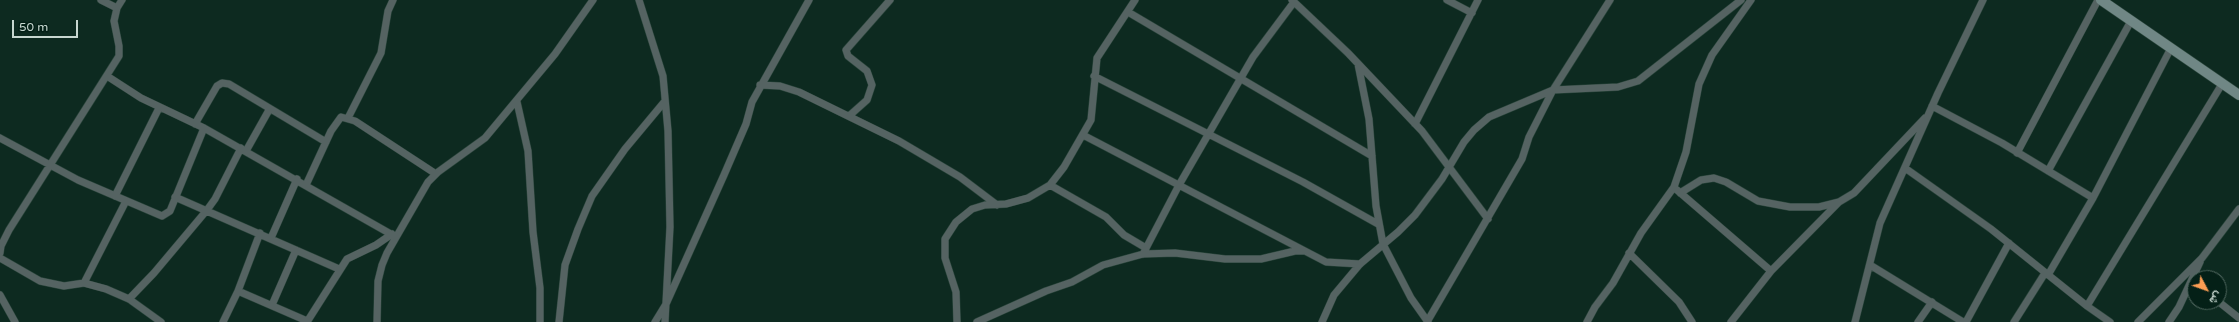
<!DOCTYPE html>
<html>
<head>
<meta charset="utf-8">
<style>
  body { margin:0 }
  #map { position:relative; width:2239px; height:322px; overflow:hidden; background:#0d2a20; font-family:"Varela Round",Vazirmatn,sans-serif }
  canvas { display:block }
  .north { position:absolute; left:2187px; top:270px; width:40px; height:40px; box-sizing:border-box; background:#042017; border:1px solid #526961; border-radius:50%; rotate:131deg; font-size:11px; font-weight:700; line-height:16px; text-align:center; color:#c7d7d0 }
  .north::after { content:''; display:block; margin:auto; width:14px; height:18px; background:#fc9d53; clip-path:polygon(50% 0,100% 100%,50% 72%,0 100%) }
  .scale { position:absolute; left:12px; top:20px; width:66px; height:18px; box-sizing:border-box; border:2px solid #c7d7d0; border-top:0; padding-left:5px; font-size:12px; line-height:14px; white-space:nowrap; color:#c7d7d0; -webkit-text-stroke:3px #042017; paint-order:stroke }
</style>
</head>
<body>
<div id="map">
<canvas width="2239" height="322"></canvas>
<div class="north">ش</div>
<div class="scale">50 m</div>
</div>
<script>
const ctx = document.querySelector('canvas').getContext('2d');
ctx.lineJoin = 'round';
function toPath(rows) {
  const path = new Path2D();
  for (const r of rows) {
    path.moveTo(r[0], r[1]);
    for (let i = 2; i < r.length; i += 2) path.lineTo(r[i], r[i + 1]);
  }
  return path;
}
function strokePath(path, color, width, dash) {
  ctx.strokeStyle = color;
  ctx.lineWidth = width;
  ctx.lineCap = dash ? 'butt' : 'round';
  ctx.setLineDash(dash || []);
  ctx.stroke(path);
}
const street = toPath([
  [101,0,117,8],
  [639,0,663,76,668,131,670,227,665,322],
  [1292,0,1348,53,1422,131,1488,219],
  [1447,0,1472,13],
  [1128,12,1372,156],
  [1358,64,1369,119,1376,206,1383,244,1411,298,1428,322],
  [107,76,141,98,204,128,396,237],
  [1094,76,1303,182,1378,224],
  [760,85,780,86,799,92,899,141,960,177,997,205],
  [517,102,528,151,533,232,540,288,540,322],
  [1932,106,2002,143,2093,198],
  [849,116,867,100,872,85,867,71,848,56,846,50,890,0],
  [348,118,381,53,388,11,393,0],
  [195,124,217,86,222,83,229,84,326,142],
  [1415,124,1478,0],
  [1083,135,1326,262,1360,264],
  [0,138,78,180,162,216,170,211,204,128],
  [246,151,269,110],
  [2017,153,2098,0],
  [1905,168,1991,229,2087,306,2110,322],
  [2048,171,2131,21],
  [306,185,331,131,341,117,355,121,436,174],
  [1050,185,1106,217,1124,235,1146,248],
  [1677,190,1771,271],
  [1680,193,1701,180,1714,178,1726,182,1758,201,1790,207,1819,207,1839,202,1854,193,1925,118],
  [115,196,159,108],
  [175,197,339,269],
  [271,238,297,179],
  [0,253,1,246,9,230,119,56,119,46,114,21,117,8,122,0],
  [1629,253,1679,302,1692,322],
  [1143,254,1179,185,1253,57,1294,2],
  [0,258,40,281,64,286,84,283,106,289,129,299,161,322],
  [1870,265,1963,322],
  [2048,275,2093,198,2171,48],
  [84,283,126,201],
  [238,291,307,321],
  [0,295,15,322],
  [129,299,154,273,207,210,215,199,241,148],
  [2219,302,2239,318],
  [272,305,296,250],
  [2087,306,2222,84],
  [223,322,238,291,260,233],
  [307,322,347,259,376,245,392,234],
  [377,322,378,281,382,265,387,253,428,182,438,172,485,138,555,54,593,0],
  [559,322,565,265,578,229,592,196,625,149,665,101],
  [655,322,666,304,724,175,746,124,752,102,809,0],
  [957,322,956,292,945,258,945,239,956,222,972,209,985,205,1006,204,1028,198,1050,185,1064,167,1091,120,1097,58,1135,0],
  [977,322,1046,291,1072,282,1103,265,1143,254,1175,253,1225,259,1261,259,1295,251,1303,251],
  [1322,322,1334,295,1360,264,1398,232,1415,215,1442,179,1464,142,1474,130,1489,117,1553,90,1618,87,1638,81,1741,0],
  [1427,322,1522,159,1529,137,1553,90,1610,0],
  [1587,322,1595,307,1613,283,1641,233,1674,187,1686,152,1699,84,1712,55,1751,0],
  [1731,322,1771,271,1839,202],
  [1855,322,1880,223,1938,93,1983,0],
  [1918,322,1932,302],
  [1966,322,2009,243],
  [2014,322,2045,273],
  [2138,322,2202,258,2239,209],
  [2169,322,2179,307,2200,262]
]);
const secondary = toPath([
  [2101,0,2239,95]
]);
strokePath(street, '#2b463c', 8);
strokePath(secondary, '#2b463c', 11);
strokePath(street, '#556362', 7);
strokePath(secondary, '#708785', 10);
</script>
</body>
</html>
